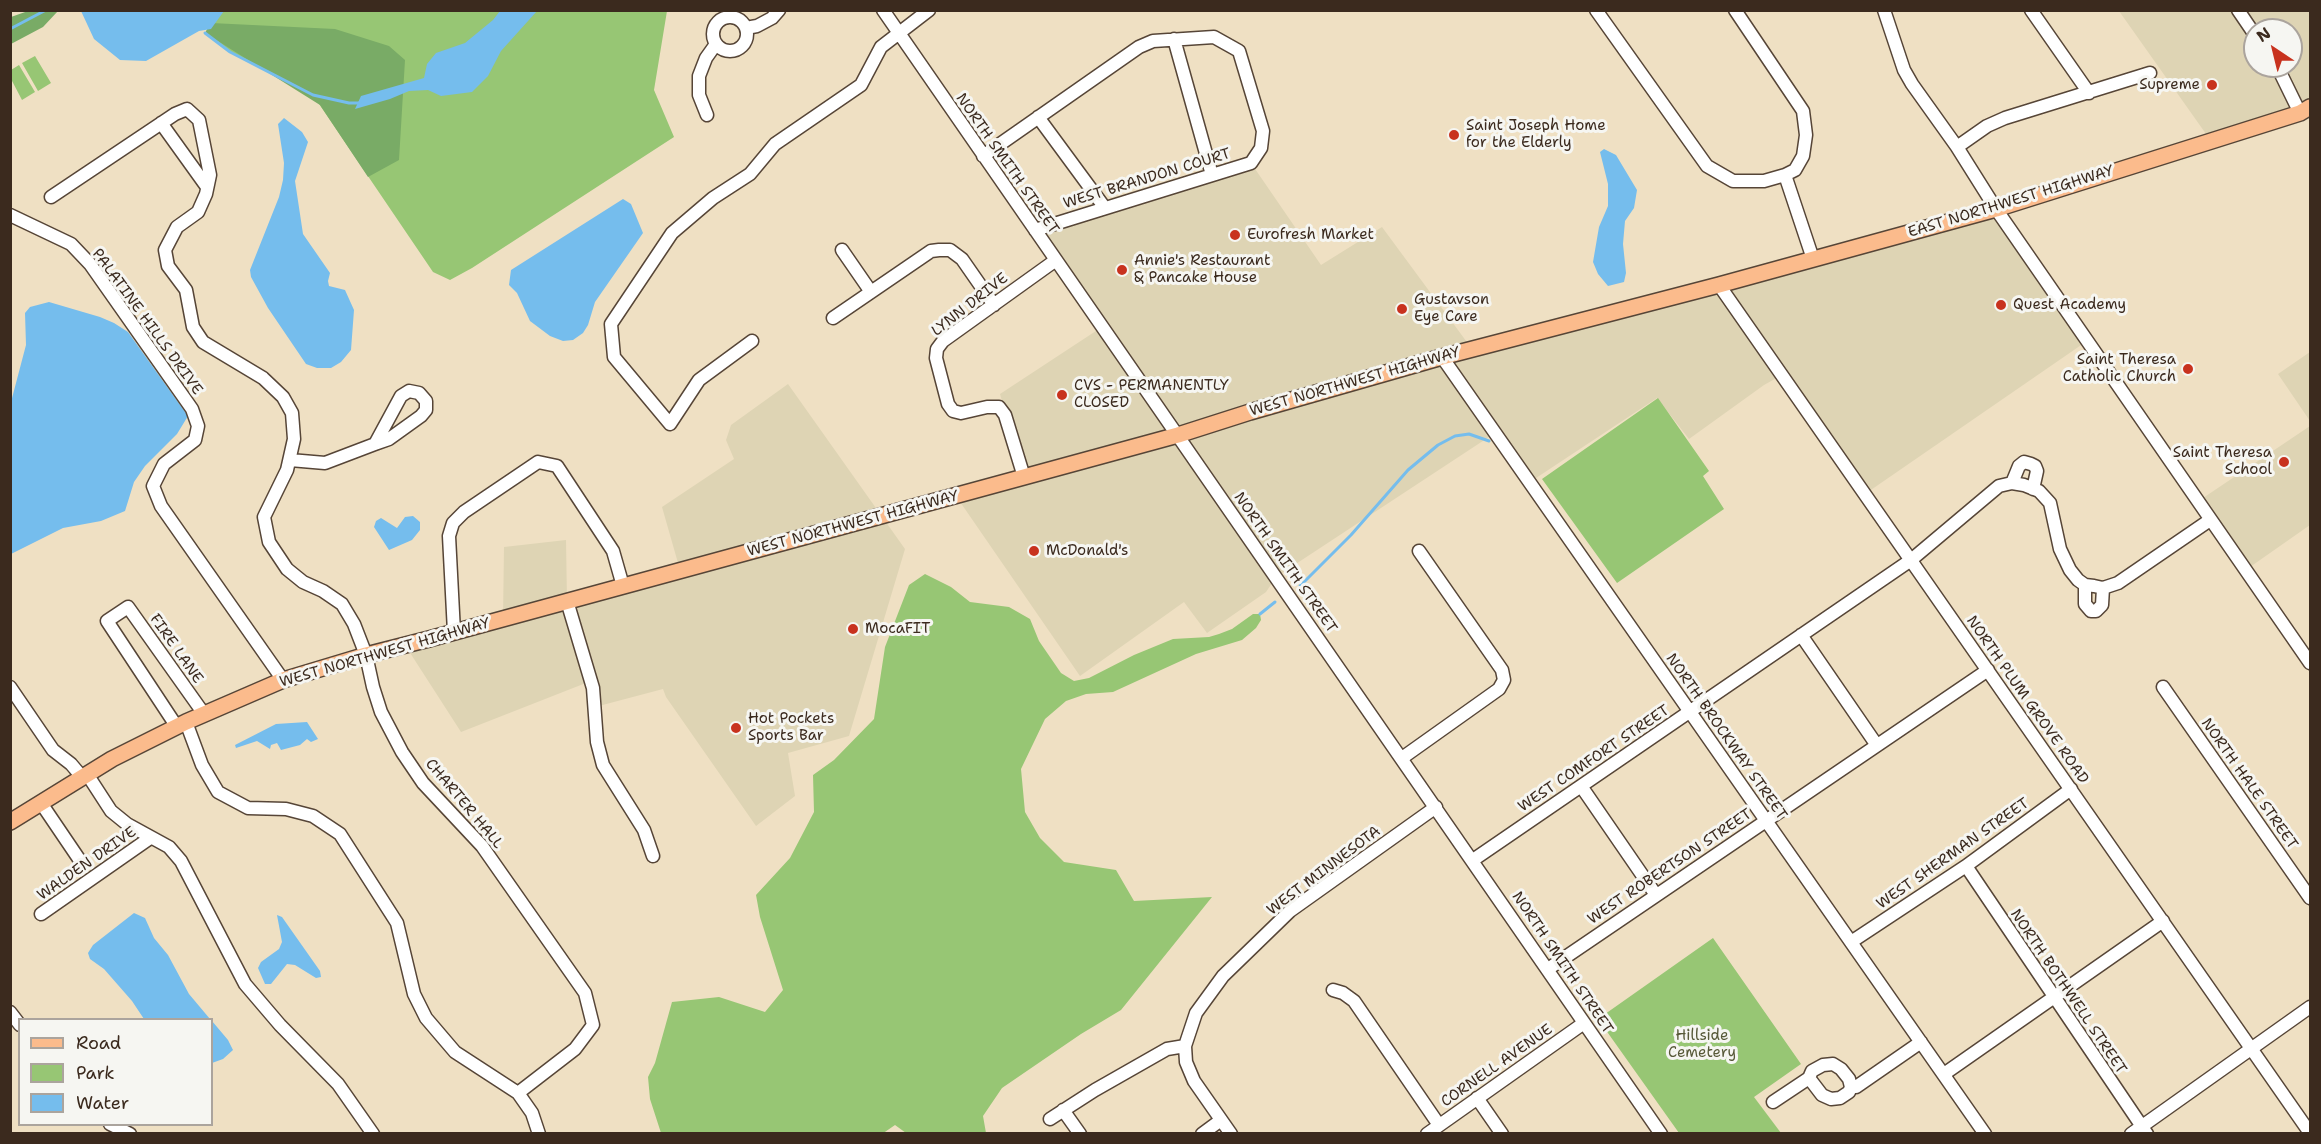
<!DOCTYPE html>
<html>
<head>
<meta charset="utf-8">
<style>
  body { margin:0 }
  #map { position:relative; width:2321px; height:1144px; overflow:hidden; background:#efe0c3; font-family:"Shantell Sans",sans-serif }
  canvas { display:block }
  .frame { position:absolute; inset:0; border:12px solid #3b2a1e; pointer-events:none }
  .legend { position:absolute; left:18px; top:1018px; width:195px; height:108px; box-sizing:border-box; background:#f6f6f2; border:2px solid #aba49d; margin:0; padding:8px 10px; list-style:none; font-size:18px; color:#3b2a1e }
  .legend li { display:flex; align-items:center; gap:12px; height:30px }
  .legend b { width:30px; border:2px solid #aba49d }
  .north { position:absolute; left:2243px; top:18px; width:60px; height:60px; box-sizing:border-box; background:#f6f6f2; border:2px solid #aba49d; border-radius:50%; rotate:325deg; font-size:16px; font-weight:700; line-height:24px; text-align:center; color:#3b2a1e }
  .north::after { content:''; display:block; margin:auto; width:21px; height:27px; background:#c8321e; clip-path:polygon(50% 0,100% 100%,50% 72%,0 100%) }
</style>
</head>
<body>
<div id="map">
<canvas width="2321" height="1144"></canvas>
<div class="frame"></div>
<ul class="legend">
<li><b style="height:8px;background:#fbbb8c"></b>Road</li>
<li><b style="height:16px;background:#97c674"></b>Park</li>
<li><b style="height:16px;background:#75bded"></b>Water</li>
</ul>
<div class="north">N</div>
</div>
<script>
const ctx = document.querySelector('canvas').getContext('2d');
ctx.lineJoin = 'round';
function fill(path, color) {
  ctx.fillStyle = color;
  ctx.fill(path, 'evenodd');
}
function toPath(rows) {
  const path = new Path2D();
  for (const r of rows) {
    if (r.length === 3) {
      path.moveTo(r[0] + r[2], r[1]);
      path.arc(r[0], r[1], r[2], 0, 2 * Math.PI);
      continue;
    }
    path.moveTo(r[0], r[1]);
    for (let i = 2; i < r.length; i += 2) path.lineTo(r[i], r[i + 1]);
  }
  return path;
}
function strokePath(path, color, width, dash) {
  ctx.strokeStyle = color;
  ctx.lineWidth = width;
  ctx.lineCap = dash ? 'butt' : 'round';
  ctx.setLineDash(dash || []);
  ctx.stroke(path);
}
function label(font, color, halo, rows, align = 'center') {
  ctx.font = font + ' "Shantell Sans",sans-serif';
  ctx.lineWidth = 6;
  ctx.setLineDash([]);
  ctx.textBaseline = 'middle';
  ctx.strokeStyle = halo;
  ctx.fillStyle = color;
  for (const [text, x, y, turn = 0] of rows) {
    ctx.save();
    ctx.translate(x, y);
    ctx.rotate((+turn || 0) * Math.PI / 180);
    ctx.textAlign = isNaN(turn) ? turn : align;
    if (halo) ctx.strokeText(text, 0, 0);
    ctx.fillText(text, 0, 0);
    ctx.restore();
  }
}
const built = toPath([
  [2119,11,2310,11,2310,107,2211,141],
  [2255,30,2291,30,2291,66,2255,66],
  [1251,163,1321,265,1382,227,1472,349,1996,209,2087,341,1865,494,1782,375,1764,385,1689,439,1657,398,1530,482,1495,433,1276,577,1266,592,1207,633,1184,602,1080,676,956,496,1024,477,1000,394,1102,327,1035,230],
  [2310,352,2310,421,2278,374],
  [788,384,905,549,849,736,788,753,795,796,756,826,666,697,663,689,595,707,591,681,461,732,405,645,503,619,504,547,566,540,567,601,680,570,662,507,734,459,726,440,731,425],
  [2310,426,2310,525,2250,567,2203,498]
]);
const green = toPath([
  [215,10,667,11,654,90,674,137,472,268,450,280,433,272,313,95,230,52,205,33,211,23],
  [35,56,51,83,38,91,22,63],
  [19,65,35,92,22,100,11,79,11,70],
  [1658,398,1709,471,1703,476,1724,509,1617,583,1542,479],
  [925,574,951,587,970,602,1009,607,1030,619,1039,641,1061,673,1074,681,1089,678,1134,655,1173,639,1209,637,1219,634,1232,629,1253,614,1260,614,1261,620,1256,628,1242,640,1196,654,1113,692,1086,694,1066,701,1045,719,1021,769,1025,812,1040,838,1064,862,1116,870,1134,901,1212,897,1121,1010,1081,1034,1002,1088,983,1116,986,1133,906,1133,895,1125,882,1134,872,1132,870,1134,661,1133,650,1099,648,1077,655,1063,672,1002,719,997,765,1012,783,990,760,917,756,895,790,858,814,812,813,775,834,760,874,719,885,647,909,585],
  [1713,938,1801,1064,1754,1097,1781,1133,1679,1133,1598,1019]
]);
const forest = toPath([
  [28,11,58,11,43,27,11,44,11,17],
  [211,23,335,29,389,46,405,60,399,160,368,177,320,105,205,33]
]);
const water = toPath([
  [81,11,224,10,224,11,211,29,199,31,146,61,120,60,94,39],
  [500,11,537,11,501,51,488,76,472,92,441,96,428,90,409,91,390,99,355,109,361,96,424,78,427,64,436,53,465,43,493,20],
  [284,118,302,132,308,142,295,181,303,234,330,273,328,281,329,286,345,290,354,310,351,350,341,362,331,368,317,368,306,364,268,308,251,277,250,270,279,197,283,180,284,163,278,124],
  [1604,149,1616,155,1637,190,1634,208,1625,221,1623,244,1626,273,1624,282,1608,286,1598,274,1593,262,1599,227,1608,206,1608,184,1600,152],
  [623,199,631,204,643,233,595,302,588,325,583,333,573,340,563,341,550,336,530,321,517,293,509,285,511,270],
  [49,302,100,317,114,323,128,332,188,416,177,434,145,466,134,482,125,511,101,521,63,528,11,554,11,402,26,345,25,313,30,307],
  [413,516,420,522,420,530,412,540,389,550,374,527,376,521,381,518,397,528,405,517],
  [307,722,318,739,311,742,307,739,300,745,281,750,277,743,271,745,270,749,257,741,236,748,235,745,276,724],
  [134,913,145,918,154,938,168,955,189,994,210,1019,144,1019,132,1001,104,969,90,959,88,953,93,945],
  [277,915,282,917,320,971,321,977,316,978,295,965,287,964,271,984,265,984,258,968,261,962,279,949,282,942],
  [212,1021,228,1040,233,1050,223,1059,212,1063]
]);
const stream = toPath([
  [10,29,46,10],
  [205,33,230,52,313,95,349,103,360,103],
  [1300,586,1351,535,1408,470,1438,445,1455,436,1469,434,1489,441],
  [1260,614,1275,602]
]);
const minor = toPath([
  [883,10,1661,1134],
  [1596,10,1707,166,1733,181,1764,181,1785,175],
  [1735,10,1803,111,1806,135,1803,156,1795,170,1785,175,1813,259],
  [1884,10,1904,70,1912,84,1957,147,1996,209,2310,663],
  [2031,10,2089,93],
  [2238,10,2255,35],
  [730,34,17],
  [746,28,757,26,772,18,779,10],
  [1174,39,1212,175],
  [2277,66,2300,113],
  [707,115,699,95,699,76,706,58,716,44],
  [1038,117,1105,208],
  [161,123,207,187],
  [1957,147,1987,126,2005,118,2150,73],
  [983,156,1139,47,1153,41,1214,37,1239,51,1263,131,1261,148,1251,163,1035,230],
  [51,197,175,114,187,109,199,120,210,175,206,194,198,212,177,227,165,250,168,266,186,290,193,327,203,342,263,378,283,397,292,413,294,439,287,470,264,517,269,542,287,569,303,582,323,591,342,604,354,624,366,655,373,687,381,712,402,752,423,783,482,846,585,993,593,1025,575,1049,518,1093],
  [10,215,71,244,90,264,192,409,198,426,195,440,164,464,153,486,161,506,283,680],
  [842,250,871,292],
  [1719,285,2310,1133],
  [833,318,931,251,939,250,950,250,962,259,994,305],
  [752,341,699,380,670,424,614,357,611,324,672,233,713,198,750,174,775,144,861,85,881,47,929,10],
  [1442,357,1985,1134],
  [290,460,325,463,375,444,389,439,421,416,426,410,426,401,419,393,409,391,401,396,375,444],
  [1024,477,1005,415,999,407,987,407,961,413,953,411,948,404,936,358,937,349,943,341,1056,260],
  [2012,483,2019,466,2024,462,2031,464,2035,466,2037,471,2033,489],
  [2085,585,2085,604,2091,611,2096,611,2102,605,2103,588],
  [567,601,593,688,597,742,603,765,644,830,653,856],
  [454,632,449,536,453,523,464,512,538,462,557,466,613,551,623,586],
  [1801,635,1876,744],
  [10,687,53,750,71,764,82,777],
  [2163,687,2310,898],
  [186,722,202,765,218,792,248,808,286,809,313,816,340,834,397,923,414,994,426,1018,455,1052,518,1093,532,1113,539,1134],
  [177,727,107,621,128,607,204,714],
  [1402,758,1499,689,1504,680,1502,670,1419,551],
  [87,774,111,811,127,824,169,847,181,861,245,984,280,1025,338,1084,373,1134],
  [1581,786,1656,895],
  [41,803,81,862],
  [1473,860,1911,560,1999,486,2012,483,2024,485,2039,491,2050,503,2060,549,2070,570,2078,580,2085,585,2094,586,2103,588,2118,583,2210,520],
  [1966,866,2147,1134],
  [41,914,150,838],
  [1851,942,1966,866,2071,789],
  [1548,969,1988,670],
  [1333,990,1343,993,1354,1001,1439,1125],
  [10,1012,20,1025],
  [1185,1046,1186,1062,1194,1081,1231,1134],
  [1944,1074,2163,921],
  [1851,1087,1849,1079,1841,1069,1833,1064,1823,1065,1812,1071,1809,1078,1822,1095,1831,1099,1840,1098,1849,1092,1851,1087,1856,1087,1921,1042],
  [1477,1098,1502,1134],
  [1773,1102,1809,1078],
  [1063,1110,1080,1134],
  [1050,1119,1095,1090,1167,1049,1185,1046,1196,1013,1223,976,1290,911,1436,807],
  [110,1124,130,1134],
  [1202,1134,1221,1120],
  [1427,1134,1584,1023],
  [2131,1134,2310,1007]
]);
const major = toPath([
  [10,822,112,759,186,722,283,680,366,655,429,639,1178,435,1250,412,1442,357,1719,285,1996,209,2300,113,2310,107]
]);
const markers = [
  [2212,85,6,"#c8321e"],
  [1454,135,6,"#c8321e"],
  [1235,235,6,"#c8321e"],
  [1122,270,6,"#c8321e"],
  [2001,305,6,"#c8321e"],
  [1402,309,6,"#c8321e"],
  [2188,369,6,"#c8321e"],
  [1062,395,6,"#c8321e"],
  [2284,462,6,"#c8321e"],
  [1034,551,6,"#c8321e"],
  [853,629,6,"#c8321e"],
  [736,728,6,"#c8321e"]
];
const poiNames = [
  ["Supreme",2200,85,"right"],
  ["Saint Joseph Home",1466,126],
  ["for the Elderly",1466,143],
  ["Eurofresh Market",1247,235],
  ["Annie's Restaurant",1134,261],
  ["& Pancake House",1134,278],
  ["Gustavson",1414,300],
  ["Eye Care",1414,317],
  ["Quest Academy",2013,305],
  ["Saint Theresa",2176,360,"right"],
  ["Catholic Church",2176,377,"right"],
  ["CVS - PERMANENTLY",1074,386],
  ["CLOSED",1074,403],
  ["Saint Theresa",2272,453,"right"],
  ["School",2272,470,"right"],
  ["McDonald's",1046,551],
  ["MocaFIT",865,629],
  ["Hot Pockets",748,719],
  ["Sports Bar",748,736]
];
const streetNames = [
  ["NORTH SMITH STREET",1007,164,55],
  ["WEST BRANDON COURT",1147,179,-17],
  ["EAST NORTHWEST HIGHWAY",2011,202,-17],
  ["LYNN DRIVE",970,305,-38],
  ["PALATINE HILLS DRIVE",147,322,54],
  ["WEST NORTHWEST HIGHWAY",1355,382,-16],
  ["WEST NORTHWEST HIGHWAY",853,524,-15],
  ["NORTH SMITH STREET",1285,563,55],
  ["FIRE LANE",176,649,55],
  ["WEST NORTHWEST HIGHWAY",385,653,-16],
  ["NORTH PLUM GROVE ROAD",2027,700,55],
  ["NORTH BROCKWAY STREET",1726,737,55],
  ["WEST COMFORT STREET",1594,759,-34],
  ["NORTH HALE STREET",2249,784,55],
  ["CHARTER HALL",464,804,50],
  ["WEST SHERMAN STREET",1953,854,-35],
  ["WALDEN DRIVE",87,864,-35],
  ["WEST ROBERTSON STREET",1670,867,-34],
  ["WEST MINNESOTA",1324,871,-37],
  ["NORTH SMITH STREET",1562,963,56],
  ["NORTH BOTHWELL STREET",2068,992,56],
  ["CORNELL AVENUE",1497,1066,-35]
];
const parkNames = [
  ["Hillside",1702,1036],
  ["Cemetery",1702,1053]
];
fill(built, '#ded4b4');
fill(green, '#97c674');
fill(forest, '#79ab66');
fill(water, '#75bded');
strokePath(stream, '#75bded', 3);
strokePath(minor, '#564537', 15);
strokePath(major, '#564537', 18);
strokePath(minor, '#fff', 12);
strokePath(major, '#fbbb8c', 15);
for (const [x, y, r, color] of markers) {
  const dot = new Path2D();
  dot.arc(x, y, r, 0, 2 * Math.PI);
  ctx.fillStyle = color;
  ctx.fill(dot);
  strokePath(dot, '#f6f6f2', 2);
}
label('15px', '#3b2a1e', '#f6f6f2', poiNames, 'left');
label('15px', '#3b2a1e', '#f6f6f2', streetNames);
label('15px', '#575938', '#f6f6f2', parkNames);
</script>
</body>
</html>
